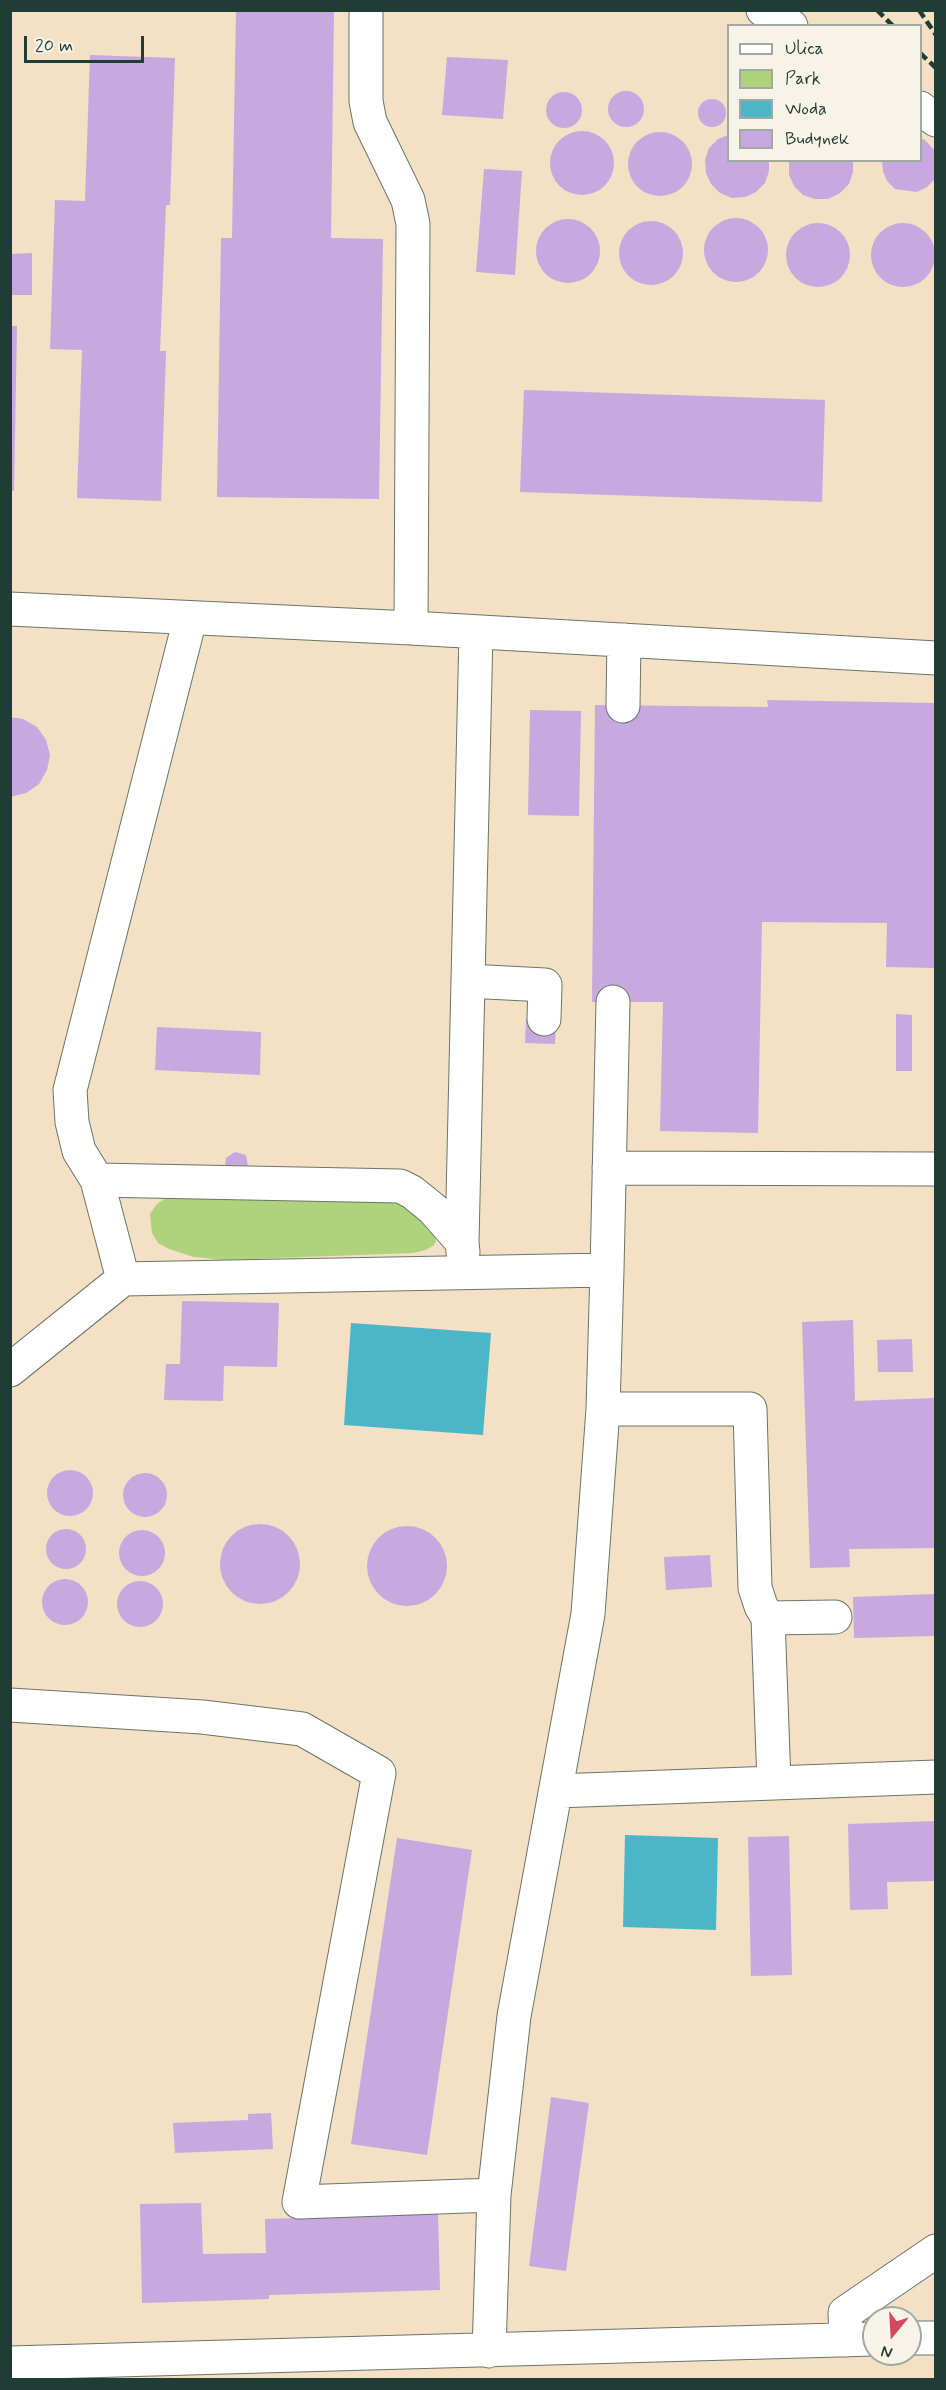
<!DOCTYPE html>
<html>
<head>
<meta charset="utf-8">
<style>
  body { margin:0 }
  #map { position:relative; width:946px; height:2390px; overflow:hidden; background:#f3e0c5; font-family:Mynerve,sans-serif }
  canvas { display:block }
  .frame { position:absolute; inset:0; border:12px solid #1f3d34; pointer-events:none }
  .legend { position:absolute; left:727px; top:24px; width:195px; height:138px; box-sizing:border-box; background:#f7f3e8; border:2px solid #a1aaa0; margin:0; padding:8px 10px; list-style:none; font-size:18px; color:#1f3d34 }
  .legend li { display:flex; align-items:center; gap:12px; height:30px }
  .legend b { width:30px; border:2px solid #a1aaa0 }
  .north { position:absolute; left:862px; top:2306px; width:60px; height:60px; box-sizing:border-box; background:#f7f3e8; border:2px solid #a1aaa0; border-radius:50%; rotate:198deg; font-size:16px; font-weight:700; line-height:24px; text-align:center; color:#1f3d34 }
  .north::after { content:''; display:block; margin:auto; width:21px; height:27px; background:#d1495b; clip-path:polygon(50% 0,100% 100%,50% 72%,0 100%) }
  .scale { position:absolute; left:24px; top:36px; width:120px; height:27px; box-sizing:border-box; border:3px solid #1f3d34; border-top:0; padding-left:8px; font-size:18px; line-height:21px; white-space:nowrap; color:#1f3d34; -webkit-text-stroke:4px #f7f3e8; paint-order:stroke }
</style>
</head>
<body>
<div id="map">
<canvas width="946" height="2390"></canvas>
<div class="frame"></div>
<ul class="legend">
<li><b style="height:8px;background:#fff"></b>Ulica</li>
<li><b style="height:16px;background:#aed37c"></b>Park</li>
<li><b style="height:16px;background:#4cb6c9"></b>Woda</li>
<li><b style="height:16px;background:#c7a8df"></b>Budynek</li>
</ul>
<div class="north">N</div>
<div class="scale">20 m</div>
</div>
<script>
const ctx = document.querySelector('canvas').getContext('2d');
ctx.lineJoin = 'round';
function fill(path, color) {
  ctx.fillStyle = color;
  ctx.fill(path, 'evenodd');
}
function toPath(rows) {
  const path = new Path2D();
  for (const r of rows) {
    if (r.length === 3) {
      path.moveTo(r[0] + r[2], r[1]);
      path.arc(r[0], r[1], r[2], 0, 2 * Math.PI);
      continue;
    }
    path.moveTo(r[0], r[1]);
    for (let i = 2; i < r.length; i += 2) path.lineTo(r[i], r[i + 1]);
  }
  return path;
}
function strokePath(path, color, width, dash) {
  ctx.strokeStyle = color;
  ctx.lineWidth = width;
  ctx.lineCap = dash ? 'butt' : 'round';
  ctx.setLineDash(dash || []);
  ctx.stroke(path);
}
const green = toPath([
  [169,1196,388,1201,406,1207,434,1231,436,1241,434,1245,426,1250,413,1253,223,1260,194,1257,169,1249,158,1243,152,1233,150,1214,157,1204]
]);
const water = toPath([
  [351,1323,491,1333,483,1435,344,1425],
  [625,1835,718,1838,716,1930,623,1927]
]);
const building = toPath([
  [236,10,334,10,331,238,383,239,379,499,217,497,221,238,232,238],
  [90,55,175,58,170,205,166,205,160,351,166,351,161,501,77,498,82,350,50,349,55,200,85,201],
  [447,57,508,60,503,119,442,115],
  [626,109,18],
  [564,110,18],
  [712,113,14],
  [582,163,32],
  [660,164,32],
  [728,135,728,160,769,160,769,171,765,183,756,192,745,197,732,198,720,193,711,184,706,173,705,160,709,148,718,139],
  [920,138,925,140,936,152,935,179,927,187,917,192,895,189,887,181,883,171,882,160,920,160],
  [789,160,853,160,853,172,849,184,840,193,828,199,815,199,803,195,794,186,789,175],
  [484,169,522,171,515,275,476,272],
  [736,250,32],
  [568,251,32],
  [651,253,32],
  [818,255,32],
  [903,255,32],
  [32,253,32,295,10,295,10,254],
  [10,326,17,326,14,491,10,491],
  [524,390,825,400,822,502,520,492],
  [767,700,936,703,936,968,886,967,887,923,762,922,758,1133,660,1131,663,1002,592,1002,595,705,768,707],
  [530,710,581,711,579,816,528,815],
  [10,717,23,719,37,727,46,740,50,755,47,770,39,784,26,793,10,797],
  [896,1014,912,1015,912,1071,896,1071],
  [526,1019,556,1019,555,1044,525,1043],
  [157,1027,261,1032,260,1075,155,1070],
  [235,1152,246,1155,248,1167,225,1167,226,1158],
  [182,1301,279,1303,277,1367,224,1366,223,1401,164,1400,166,1364,180,1364],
  [853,1320,855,1401,934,1398,936,1548,849,1549,850,1567,810,1568,802,1322],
  [912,1339,913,1372,878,1372,877,1340],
  [70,1493,23],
  [145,1495,22],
  [260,1564,40],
  [407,1566,40],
  [66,1549,20],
  [142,1553,23],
  [710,1555,712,1587,666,1590,664,1557],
  [65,1602,23],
  [140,1604,23],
  [936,1594,936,1636,854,1638,853,1597],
  [936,1821,936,1881,887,1882,888,1909,850,1910,848,1824],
  [789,1836,792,1975,751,1976,748,1837],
  [397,1838,472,1850,427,2155,351,2144],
  [551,2097,589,2103,566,2271,529,2266],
  [271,2113,273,2149,175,2153,173,2123,248,2120,248,2114],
  [201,2203,203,2254,266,2253,265,2219,438,2214,440,2290,269,2295,269,2299,142,2303,140,2204]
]);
const minor = toPath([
  [366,10,366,101,370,122,408,200,413,224,411,628],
  [763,10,791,26],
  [920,108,936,120],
  [10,609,411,628,936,658],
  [623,706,624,640],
  [468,981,545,985,544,1019],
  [609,1168,936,1169],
  [97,1180,400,1186,412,1192,433,1209,462,1242,463,1252],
  [462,1242,476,632],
  [607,1270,613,1002],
  [123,1279,607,1270,603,1409,588,1614,514,2016,494,2195],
  [10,1370,123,1279,97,1180,79,1151,72,1122,70,1090,190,619],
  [768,1618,835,1617],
  [10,1705,202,1717,302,1729,379,1773,299,2202,494,2195,489,2351],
  [774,1783,936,1777],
  [556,1791,774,1783,768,1618,761,1606,755,1588,750,1409,603,1409],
  [910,2338,936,2338],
  [846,2340,845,2313,936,2251],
  [10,2363,874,2339]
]);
const rail = toPath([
  [877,10,893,26],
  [919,10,936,35],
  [920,53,936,68]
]);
fill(green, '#aed37c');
fill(water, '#4cb6c9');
fill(building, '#c7a8df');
strokePath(minor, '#697667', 35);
strokePath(minor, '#fff', 33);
strokePath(rail, '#1f3d34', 4.5, [9, 4.5]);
</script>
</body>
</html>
